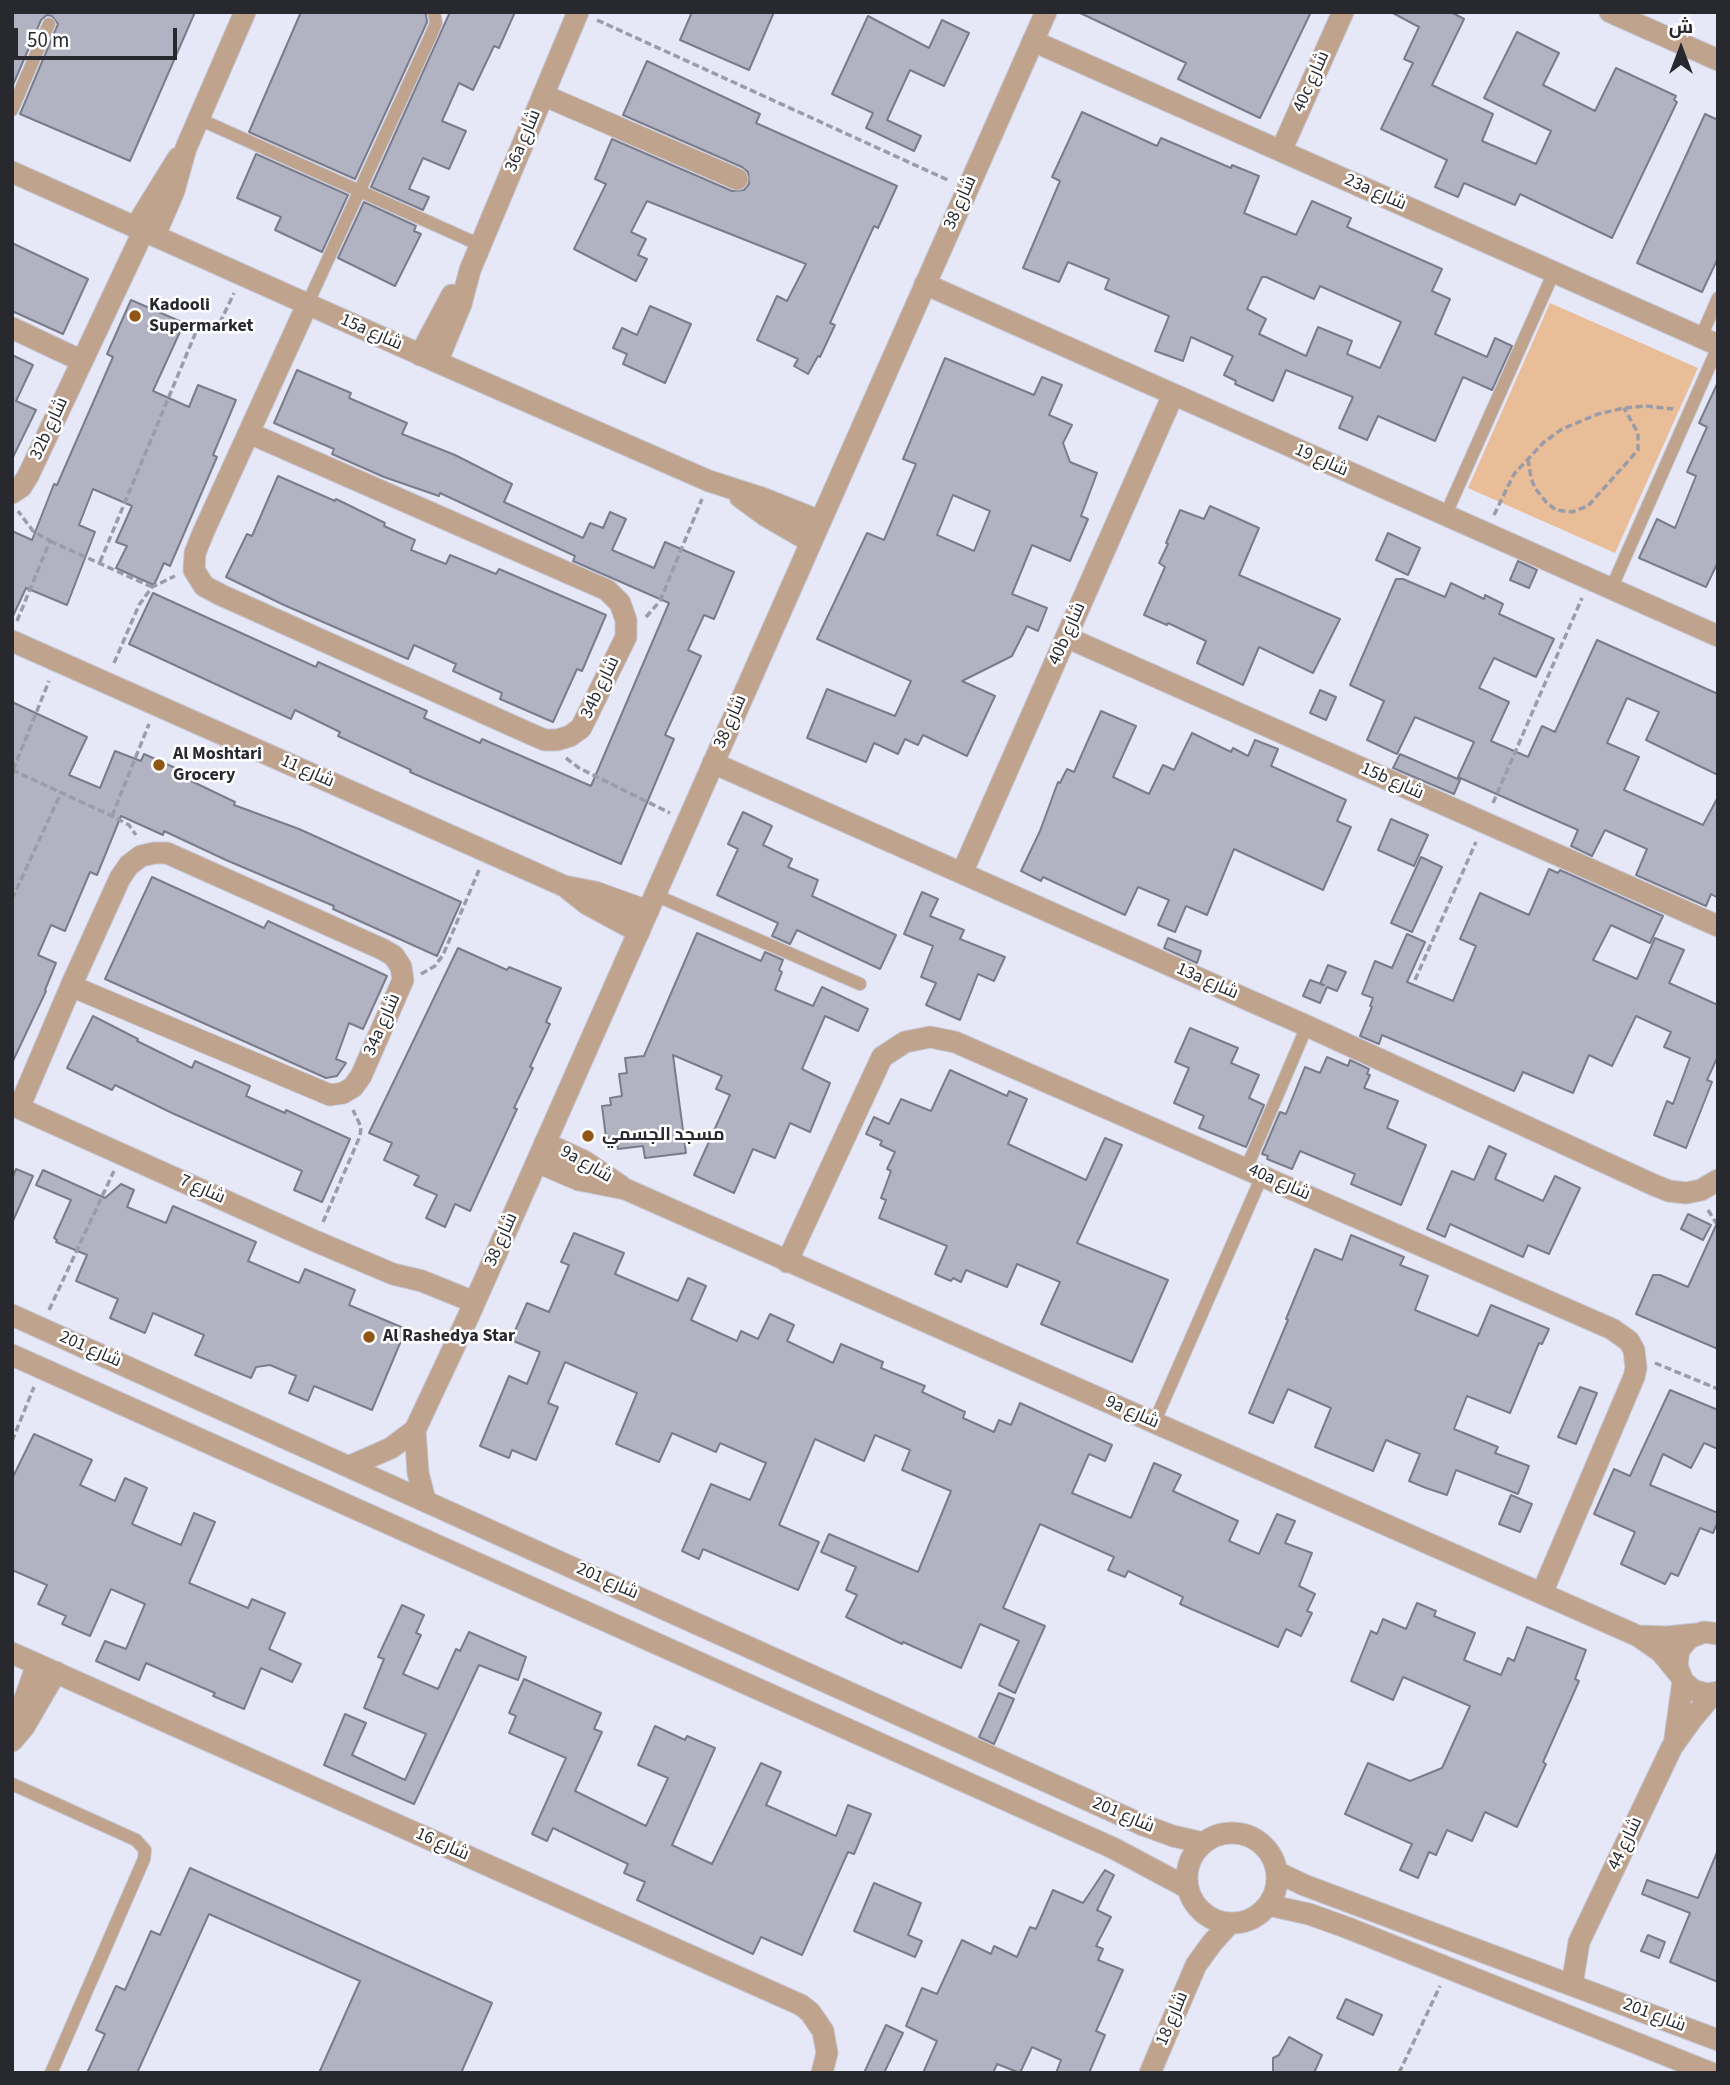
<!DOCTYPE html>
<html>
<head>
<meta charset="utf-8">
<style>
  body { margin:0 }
  #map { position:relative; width:1730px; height:2085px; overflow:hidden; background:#e6e8f8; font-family:"Source Sans 3",Cairo,sans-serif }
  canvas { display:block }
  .frame { position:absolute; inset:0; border:14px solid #28292f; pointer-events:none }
  .north { position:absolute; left:1646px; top:14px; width:70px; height:70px; -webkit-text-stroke:5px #fff; paint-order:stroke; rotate:0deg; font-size:19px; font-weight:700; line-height:28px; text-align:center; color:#28292f }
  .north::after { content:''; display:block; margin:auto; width:24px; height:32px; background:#28292f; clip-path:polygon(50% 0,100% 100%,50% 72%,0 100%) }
  .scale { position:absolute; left:14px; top:28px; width:163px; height:32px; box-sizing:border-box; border:4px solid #28292f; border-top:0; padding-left:9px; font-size:21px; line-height:24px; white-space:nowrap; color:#28292f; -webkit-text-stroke:5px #fff; paint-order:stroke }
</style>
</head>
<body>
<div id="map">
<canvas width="1730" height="2085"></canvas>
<div class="frame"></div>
<div class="north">ش</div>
<div class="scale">50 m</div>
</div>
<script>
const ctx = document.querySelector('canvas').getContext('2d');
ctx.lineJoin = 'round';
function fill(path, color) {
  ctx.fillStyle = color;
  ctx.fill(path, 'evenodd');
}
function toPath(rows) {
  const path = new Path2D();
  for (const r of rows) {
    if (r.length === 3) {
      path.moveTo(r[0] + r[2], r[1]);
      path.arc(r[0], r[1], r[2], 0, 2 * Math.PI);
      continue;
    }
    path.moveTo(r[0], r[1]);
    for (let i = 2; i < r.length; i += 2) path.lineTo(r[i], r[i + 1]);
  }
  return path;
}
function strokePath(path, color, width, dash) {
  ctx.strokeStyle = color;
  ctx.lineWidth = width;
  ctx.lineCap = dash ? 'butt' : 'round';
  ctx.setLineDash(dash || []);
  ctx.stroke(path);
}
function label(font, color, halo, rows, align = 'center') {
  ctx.font = font + ' "Source Sans 3",Cairo,sans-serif';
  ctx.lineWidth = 5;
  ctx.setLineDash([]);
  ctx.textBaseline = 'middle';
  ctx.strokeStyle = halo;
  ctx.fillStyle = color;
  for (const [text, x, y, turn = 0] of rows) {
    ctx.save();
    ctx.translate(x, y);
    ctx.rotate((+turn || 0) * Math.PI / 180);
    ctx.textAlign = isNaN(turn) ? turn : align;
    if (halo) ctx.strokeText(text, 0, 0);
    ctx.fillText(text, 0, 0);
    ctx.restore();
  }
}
const green = toPath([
  [1550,303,1698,368,1615,553,1468,488]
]);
const building = toPath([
  [12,12,195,12,130,161,20,114,58,24,52,16,47,15,41,20,12,87,12,12],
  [301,12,421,12,426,14,427,22,423,31,355,179,249,132,301,12],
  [450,12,515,12,499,48,494,46,473,90,459,83,442,121,466,131,449,169,423,158,409,189,429,197,423,210,371,187,450,12],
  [692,12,774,12,749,70,680,40,692,12],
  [1078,12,1311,12,1260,118,1178,79,1186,63,1078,12],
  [1391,12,1451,12,1464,19,1432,85,1493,114,1482,141,1536,164,1551,131,1484,98,1517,32,1559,53,1543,85,1595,111,1616,68,1676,96,1674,100,1677,102,1612,238,1520,194,1515,205,1464,183,1458,197,1435,187,1447,160,1381,129,1413,63,1404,59,1419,27,1391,12],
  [868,16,929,48,942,20,969,33,944,86,910,70,887,120,921,136,914,151,866,128,873,113,832,94,868,16],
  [647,61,760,114,756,123,897,186,878,228,874,226,830,323,835,325,820,357,818,356,808,374,794,366,798,359,757,340,777,296,787,301,806,264,647,201,631,232,646,239,638,255,647,259,636,281,574,249,606,184,595,179,612,139,732,191,744,190,749,184,748,172,742,167,623,115,647,61],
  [1082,112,1157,146,1161,138,1231,168,1232,165,1259,176,1244,213,1296,235,1312,201,1351,218,1347,227,1442,269,1432,291,1450,299,1435,334,1487,357,1495,338,1512,346,1492,390,1463,377,1435,441,1378,416,1367,440,1339,428,1353,397,1286,370,1273,401,1235,384,1236,381,1224,375,1233,356,1191,337,1183,361,1155,351,1169,316,1105,289,1109,279,1068,262,1059,282,1023,268,1060,181,1052,177,1082,112],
  [1262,277,1266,277,1314,299,1320,286,1401,322,1380,368,1347,354,1352,341,1318,327,1306,356,1259,334,1266,319,1247,309,1262,277],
  [1705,114,1718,120,1718,258,1702,292,1637,263,1705,114],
  [256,154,348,195,322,252,275,230,281,217,237,198,256,154],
  [364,202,416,226,414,231,421,234,395,286,338,258,364,202],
  [12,243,88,279,63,334,12,311,12,243],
  [131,300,184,323,153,391,189,407,198,385,236,400,213,455,217,457,170,566,164,563,154,585,116,568,127,546,116,542,132,506,93,489,79,525,95,532,67,605,26,588,12,618,12,531,32,540,54,484,57,485,113,357,107,354,131,300],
  [650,306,691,324,665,383,623,364,627,354,613,348,622,328,637,335,650,306],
  [12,355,33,365,16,401,36,410,12,459,12,355],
  [945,358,1034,395,1042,377,1062,385,1049,415,1072,425,1063,443,1070,462,1097,473,1081,516,1088,519,1070,561,1032,545,1012,594,1047,608,1038,631,1027,626,1012,656,962,681,995,696,967,756,923,735,918,745,905,739,898,754,874,743,866,762,807,738,827,689,895,716,911,681,817,639,867,533,884,540,916,464,903,459,945,358],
  [953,495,990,511,974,551,937,535,953,495],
  [297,370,351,393,349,398,407,423,402,434,455,455,512,484,504,502,583,538,590,523,603,528,610,512,626,519,612,550,654,568,665,542,734,572,714,619,704,615,688,650,701,656,665,735,674,739,621,864,410,772,411,770,338,736,340,732,295,710,291,719,129,644,153,593,316,667,318,662,427,711,424,718,480,743,482,739,591,786,669,603,573,561,575,556,440,493,439,496,384,477,332,454,334,449,274,423,297,370],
  [1718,382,1718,562,1706,587,1639,558,1657,519,1675,528,1696,476,1687,472,1707,427,1699,423,1718,382],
  [278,476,335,501,336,499,385,523,384,526,415,540,411,550,446,564,450,555,496,574,499,569,606,615,582,671,577,669,553,722,500,699,502,693,453,671,456,664,414,645,408,659,284,605,226,577,247,534,252,536,278,476],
  [1210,506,1259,528,1239,575,1340,619,1313,673,1259,647,1243,685,1197,663,1206,641,1168,623,1167,625,1144,615,1165,567,1159,563,1168,544,1166,543,1180,510,1204,519,1210,506],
  [1388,533,1420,548,1408,575,1376,560,1388,533],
  [1518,561,1537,570,1529,588,1510,580,1518,561],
  [1396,579,1403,579,1445,597,1451,583,1484,599,1485,595,1503,604,1499,614,1554,639,1536,677,1494,658,1479,688,1509,702,1491,741,1528,757,1542,726,1555,732,1597,640,1718,694,1718,775,1646,740,1659,712,1627,698,1607,743,1639,757,1624,790,1703,825,1718,797,1718,898,1711,894,1706,906,1636,875,1647,849,1605,830,1592,856,1571,846,1578,830,1458,777,1474,742,1415,717,1397,754,1367,740,1384,701,1350,685,1396,579],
  [1320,690,1336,697,1326,720,1310,713,1320,690],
  [12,702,87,737,69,775,100,788,115,751,141,761,144,754,191,775,189,780,235,802,234,805,299,829,461,902,437,956,333,909,334,906,226,860,164,831,163,835,121,816,97,875,90,872,65,931,51,925,38,955,56,963,45,990,46,991,12,1063,12,702],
  [1101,711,1136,726,1113,777,1149,794,1163,765,1174,770,1192,733,1231,752,1233,748,1248,756,1255,740,1278,749,1271,766,1346,800,1337,821,1351,827,1323,890,1234,849,1207,915,1186,906,1175,932,1158,925,1169,900,1138,887,1125,915,1043,877,1041,881,1021,871,1040,831,1058,782,1060,783,1067,769,1074,772,1101,711],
  [1400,754,1460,780,1454,794,1393,768,1400,754],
  [743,812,772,826,763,845,792,859,788,867,818,880,812,896,896,935,880,969,797,930,790,944,772,936,778,923,717,895,738,849,728,844,743,812],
  [1391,819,1428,835,1414,866,1378,850,1391,819],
  [1421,857,1442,867,1412,932,1391,923,1421,857],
  [1549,869,1558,873,1560,870,1663,916,1650,943,1611,925,1593,960,1637,979,1655,938,1684,950,1669,983,1718,1005,1718,1056,1707,1080,1712,1082,1686,1148,1654,1135,1667,1101,1673,1104,1690,1058,1664,1047,1671,1032,1636,1016,1612,1066,1589,1055,1573,1093,1523,1072,1514,1091,1382,1035,1379,1044,1360,1036,1372,1007,1370,1006,1373,998,1362,994,1375,961,1392,968,1407,934,1425,942,1407,982,1453,1001,1476,946,1460,939,1480,893,1529,915,1549,869],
  [152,877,264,928,268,921,387,976,363,1029,349,1023,336,1059,346,1063,337,1076,326,1078,105,979,152,877],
  [922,892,938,899,930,916,964,930,960,939,1005,957,994,981,978,974,960,1020,926,1005,936,983,921,977,933,946,904,934,922,892],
  [697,933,761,961,765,952,783,960,779,970,782,972,775,990,813,1006,822,987,868,1009,858,1031,825,1016,802,1069,830,1083,810,1132,790,1123,775,1158,753,1149,734,1193,694,1175,730,1095,716,1089,722,1076,673,1055,686,1153,645,1158,643,1146,618,1149,616,1137,606,1138,602,1106,611,1105,610,1098,622,1096,619,1074,627,1073,625,1058,644,1056,697,933],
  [1168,938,1201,951,1197,963,1164,948,1168,938],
  [458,948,507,970,509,967,561,988,546,1022,550,1024,530,1067,533,1068,514,1108,517,1109,470,1211,455,1204,445,1227,426,1218,437,1195,414,1185,419,1176,384,1160,392,1143,369,1133,458,948],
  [1328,965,1346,972,1337,991,1327,987,1320,1003,1303,996,1310,980,1324,985,1320,984,1328,965],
  [93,1016,138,1039,137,1041,192,1068,195,1061,250,1086,246,1096,285,1113,286,1110,350,1139,322,1202,294,1190,302,1171,172,1113,115,1085,112,1090,67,1068,93,1016],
  [1190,1028,1238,1048,1231,1063,1259,1075,1249,1098,1264,1105,1246,1147,1199,1128,1204,1116,1174,1103,1189,1068,1175,1062,1190,1028],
  [1327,1057,1348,1066,1350,1060,1369,1069,1367,1074,1370,1075,1364,1088,1398,1101,1387,1128,1426,1145,1401,1205,1351,1184,1355,1174,1300,1151,1292,1169,1267,1159,1268,1156,1262,1154,1280,1112,1286,1114,1305,1067,1320,1073,1327,1057],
  [950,1070,1007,1096,1009,1091,1027,1099,1008,1144,1086,1180,1105,1138,1122,1145,1077,1243,1168,1280,1132,1362,1041,1324,1060,1282,1017,1264,1007,1287,966,1270,961,1282,953,1278,951,1281,935,1274,947,1246,879,1218,886,1200,881,1198,891,1171,887,1169,895,1152,880,1145,882,1141,866,1134,874,1117,889,1124,901,1099,931,1111,950,1070],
  [1489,1146,1506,1154,1495,1179,1543,1201,1555,1176,1580,1188,1549,1254,1528,1245,1523,1257,1450,1224,1445,1237,1427,1229,1452,1171,1474,1180,1489,1146],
  [16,1169,33,1176,12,1223,12,1179,16,1169],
  [43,1170,105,1198,121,1184,134,1190,127,1207,166,1223,173,1206,256,1242,248,1261,299,1283,305,1269,355,1290,349,1305,406,1329,372,1410,314,1386,308,1401,289,1393,296,1376,270,1365,256,1367,251,1378,195,1355,204,1335,153,1313,145,1333,110,1318,118,1299,76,1281,87,1255,56,1242,57,1240,54,1238,71,1200,36,1185,43,1170],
  [1688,1214,1711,1225,1703,1240,1681,1229,1688,1214],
  [1718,1221,1718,1349,1636,1314,1653,1275,1660,1275,1688,1287,1718,1221],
  [574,1233,624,1253,615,1274,678,1301,688,1278,706,1286,691,1320,737,1341,741,1331,758,1339,770,1314,794,1325,787,1341,833,1363,841,1344,883,1362,881,1368,925,1386,922,1392,965,1412,963,1418,994,1432,999,1420,1011,1425,1020,1403,1112,1445,1105,1461,1089,1454,1072,1493,1131,1518,1154,1463,1181,1475,1173,1491,1238,1521,1229,1541,1259,1554,1277,1514,1295,1521,1285,1543,1312,1553,1299,1586,1315,1594,1307,1611,1312,1613,1301,1636,1286,1629,1278,1647,1180,1604,1183,1597,1128,1571,1125,1577,1108,1570,1114,1557,1040,1524,1003,1608,1045,1626,1015,1693,999,1685,1019,1641,980,1624,961,1668,903,1642,902,1644,846,1617,857,1595,846,1590,856,1567,821,1552,829,1534,918,1572,951,1491,902,1470,910,1450,875,1435,864,1461,815,1439,779,1525,819,1542,798,1590,703,1549,699,1559,682,1551,711,1484,750,1500,766,1463,720,1443,716,1452,672,1433,659,1462,616,1444,637,1393,565,1362,548,1403,558,1407,536,1460,512,1450,509,1458,480,1446,509,1376,527,1384,540,1352,511,1340,527,1303,549,1312,569,1265,561,1262,574,1233],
  [1351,1235,1404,1257,1400,1265,1428,1276,1415,1310,1478,1336,1491,1305,1549,1329,1542,1344,1539,1343,1510,1413,1467,1396,1454,1429,1498,1447,1495,1453,1529,1466,1518,1494,1456,1470,1447,1495,1426,1488,1409,1481,1420,1454,1386,1440,1373,1471,1315,1447,1331,1408,1288,1389,1273,1423,1249,1413,1288,1320,1286,1319,1315,1249,1342,1260,1351,1235],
  [1580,1387,1597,1393,1576,1444,1558,1437,1580,1387],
  [1670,1390,1718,1410,1718,1449,1704,1443,1691,1468,1663,1454,1650,1485,1718,1513,1718,1521,1713,1533,1700,1528,1678,1576,1671,1573,1665,1584,1621,1564,1635,1532,1594,1514,1614,1469,1630,1476,1670,1390],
  [34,1434,92,1460,80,1485,115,1501,125,1478,147,1488,132,1524,181,1545,194,1513,215,1522,189,1583,248,1608,252,1599,285,1613,269,1649,301,1664,292,1682,261,1668,244,1709,213,1696,215,1693,146,1663,139,1680,96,1661,105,1641,126,1649,145,1604,111,1589,90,1636,62,1624,66,1616,38,1604,47,1585,12,1570,12,1479,34,1434],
  [1511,1495,1532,1504,1520,1532,1499,1524,1511,1495],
  [1417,1603,1436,1611,1434,1616,1475,1633,1464,1660,1501,1675,1508,1658,1514,1661,1527,1627,1586,1650,1575,1679,1579,1681,1543,1762,1546,1764,1517,1827,1485,1812,1472,1841,1447,1830,1436,1855,1429,1852,1418,1878,1400,1870,1412,1844,1345,1814,1368,1763,1410,1781,1442,1768,1470,1706,1403,1677,1393,1700,1351,1681,1371,1631,1377,1634,1383,1619,1406,1629,1417,1603],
  [402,1605,424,1615,416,1633,421,1635,403,1674,438,1689,456,1649,460,1651,469,1632,526,1657,518,1680,479,1665,414,1804,324,1765,345,1714,366,1723,352,1755,405,1780,426,1734,364,1708,384,1659,378,1657,402,1605],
  [524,1679,601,1713,594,1729,602,1732,575,1791,646,1826,668,1778,638,1765,655,1726,685,1740,687,1736,715,1748,672,1845,712,1864,761,1763,781,1772,766,1805,836,1836,848,1805,871,1814,854,1854,848,1852,802,1955,761,1937,753,1954,637,1900,645,1882,624,1873,628,1864,553,1828,547,1841,532,1834,566,1758,509,1733,516,1716,509,1713,524,1679],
  [999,1693,1014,1699,994,1744,979,1737,999,1693],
  [1718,1850,1718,1982,1670,1962,1690,1913,1642,1894,1647,1880,1698,1898,1718,1850],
  [190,1868,492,2003,461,2073,319,2073,360,1981,209,1914,137,2073,87,2073,105,2034,96,2030,116,1986,125,1990,151,1931,160,1935,190,1868],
  [1105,1870,1114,1875,1097,1910,1111,1917,1096,1946,1103,1949,1098,1960,1123,1970,1096,2031,1105,2035,1089,2073,1056,2073,1061,2060,1032,2047,1020,2073,997,2064,993,2073,923,2073,937,2041,906,2026,922,1988,937,1994,962,1940,991,1954,994,1946,1017,1957,1030,1927,1036,1929,1053,1890,1083,1903,1105,1870],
  [874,1883,921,1903,908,1935,922,1941,915,1957,854,1931,874,1883],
  [1648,1935,1665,1942,1659,1958,1641,1951,1648,1935],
  [1346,1999,1382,2015,1373,2035,1337,2018,1346,1999],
  [886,2025,903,2033,884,2073,864,2073,886,2025],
  [1289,2037,1322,2055,1314,2073,1273,2073,1273,2058,1279,2055,1289,2037]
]);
const path = toPath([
  [597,20,950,181],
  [1528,459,1531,478,1535,488,1546,502,1556,510,1572,512,1588,506,1638,450,1638,433,1624,408],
  [1494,515,1514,474,1544,442,1562,429,1598,414,1624,408,1645,406,1673,409],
  [50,541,152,587],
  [100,562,198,327,215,333,234,293],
  [646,617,660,601,702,499],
  [17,621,50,541,33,531,18,511],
  [114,663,139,605,152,587,175,576],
  [566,758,579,768,670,813],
  [12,770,112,816,129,825,136,835],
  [13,770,49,681],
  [1493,803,1582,598],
  [112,816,149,724],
  [12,899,61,793],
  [421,974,435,966,443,955,479,870],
  [1415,980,1476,842],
  [1708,1210,1718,1226],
  [323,1222,360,1136,361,1127,353,1110],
  [49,1310,114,1171],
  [1655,1363,1718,1389],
  [12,1441,34,1387],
  [1399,2073,1440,1986]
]);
const service = toPath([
  [12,110,49,24],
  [199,119,480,245],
  [307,305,431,35,436,23,434,12],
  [1701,337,1718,298],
  [1445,516,1554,272],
  [1611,589,1718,347],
  [655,895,860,984],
  [1246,1169,1307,1026],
  [1154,1423,1262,1176],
  [12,1784,136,1840,145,1850,144,1859,51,2073]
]);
const minor = toPath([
  [1610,12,1718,60],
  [1033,41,1718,345],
  [543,95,737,179],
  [1281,151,1343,12],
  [12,172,437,362,709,481,762,498,820,521],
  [136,226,178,158],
  [155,235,174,191,186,148,245,12],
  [925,284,1718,636],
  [12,328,82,361],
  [420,355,452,295],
  [437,362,461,304,470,270,578,12],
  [249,433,607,590,620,603,626,620,626,637,581,728,570,736,557,740,545,740,533,735,221,595,204,586,194,570,195,553,203,533,307,305],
  [12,493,21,487,28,476,144,230],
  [740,497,766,516,811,542],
  [1066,637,1718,926],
  [12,641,564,886,595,892,648,911],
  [713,763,1307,1026,1654,1185,1669,1191,1686,1193,1701,1190,1718,1180],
  [962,873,1173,395],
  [568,889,587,904,639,932],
  [12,1105,315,1241,393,1274,422,1281,474,1302],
  [19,1108,71,986,120,878,129,865,141,856,154,853,167,853,382,949,394,956,401,967,403,980,361,1076,353,1087,343,1093,330,1095,71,986],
  [545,1143,584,1161,621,1186],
  [537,1162,579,1180,625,1189,1638,1636,1661,1652,1679,1674],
  [787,1262,882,1057,905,1042,930,1037,955,1042,1612,1329,1629,1341,1634,1350,1636,1368,1634,1377,1542,1593],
  [1638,1636,1667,1637,1696,1634],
  [12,1653,801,2005,810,2012,823,2031,827,2053,822,2073],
  [17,1721,37,1664],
  [12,1741,24,1727,56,1672]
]);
const tertiary = toPath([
  [12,1315,1143,1825,1173,1836,1203,1843],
  [12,1355,1113,1848,1188,1888],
  [350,1466,391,1448,415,1430],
  [425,1500,418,1473,415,1430,469,1315,1046,12],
  [1718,1634,1704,1632,1689,1638,1679,1650,1677,1666,1683,1681,1693,1690,1707,1694,1718,1692],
  [1675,1738,1683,1681],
  [1232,1878,45],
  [1277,1872,1304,1885,1718,2040],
  [1268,1905,1309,1914,1348,1928,1711,2073],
  [1572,1985,1579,1942,1672,1747,1692,1719,1714,1693],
  [1150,2073,1196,1965,1212,1943,1230,1923]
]);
const markers = [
  [135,316,7,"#915516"],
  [159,765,7,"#915516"],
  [588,1136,7,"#915516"],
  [369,1337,7,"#915516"]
];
const streetNames = [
  ["40c شارع",1312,82,-66],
  ["36a شارع",524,141,-67],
  ["23a شارع",1375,193,24],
  ["شارع 38",961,203,-66],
  ["15a شارع",371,333,24],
  ["32b شارع",50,429,-65],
  ["شارع 19",1321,461,24],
  ["40b شارع",1068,634,-66],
  ["34b شارع",601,688,-64],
  ["شارع 38",731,722,-66],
  ["شارع 11",307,772,24],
  ["15b شارع",1392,782,24],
  ["13a شارع",1207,982,24],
  ["34a شارع",383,1025,-66],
  ["9a شارع",586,1165,30],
  ["40a شارع",1279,1183,24],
  ["شارع 7",202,1190,24],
  ["شارع 38",502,1240,-66],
  ["شارع 201",90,1350,24],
  ["9a شارع",1132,1413,24],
  ["شارع 201",607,1582,24],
  ["شارع 201",1123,1816,23],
  ["شارع 44",1626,1844,-64],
  ["شارع 16",442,1845,24],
  ["شارع 201",1654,2016,21],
  ["شارع 18",1173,2019,-67]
];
const poiNames = [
  ["Kadooli",149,306],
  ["Supermarket",149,327],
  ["Al Moshtari",173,755],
  ["Grocery",173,776],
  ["مسجد الجسمي",602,1136],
  ["Al Rashedya Star",383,1337]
];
fill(green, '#eabd99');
fill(building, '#b1b3c3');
strokePath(building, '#7a7c8b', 2);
strokePath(service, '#c4c6d4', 14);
strokePath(minor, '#c4c6d4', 23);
strokePath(tertiary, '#c4c6d4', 23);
strokePath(path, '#9a9ca8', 3.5, [7, 3.5]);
strokePath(service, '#c0a38d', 12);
strokePath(minor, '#c0a38d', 21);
strokePath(tertiary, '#c0a38d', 21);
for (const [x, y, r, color] of markers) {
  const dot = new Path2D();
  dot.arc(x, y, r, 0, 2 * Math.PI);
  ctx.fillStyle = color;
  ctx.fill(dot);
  strokePath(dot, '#fff', 2.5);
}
label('18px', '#28292f', '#fff', streetNames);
label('bold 18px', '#28292f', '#fff', poiNames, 'left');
</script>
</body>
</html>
